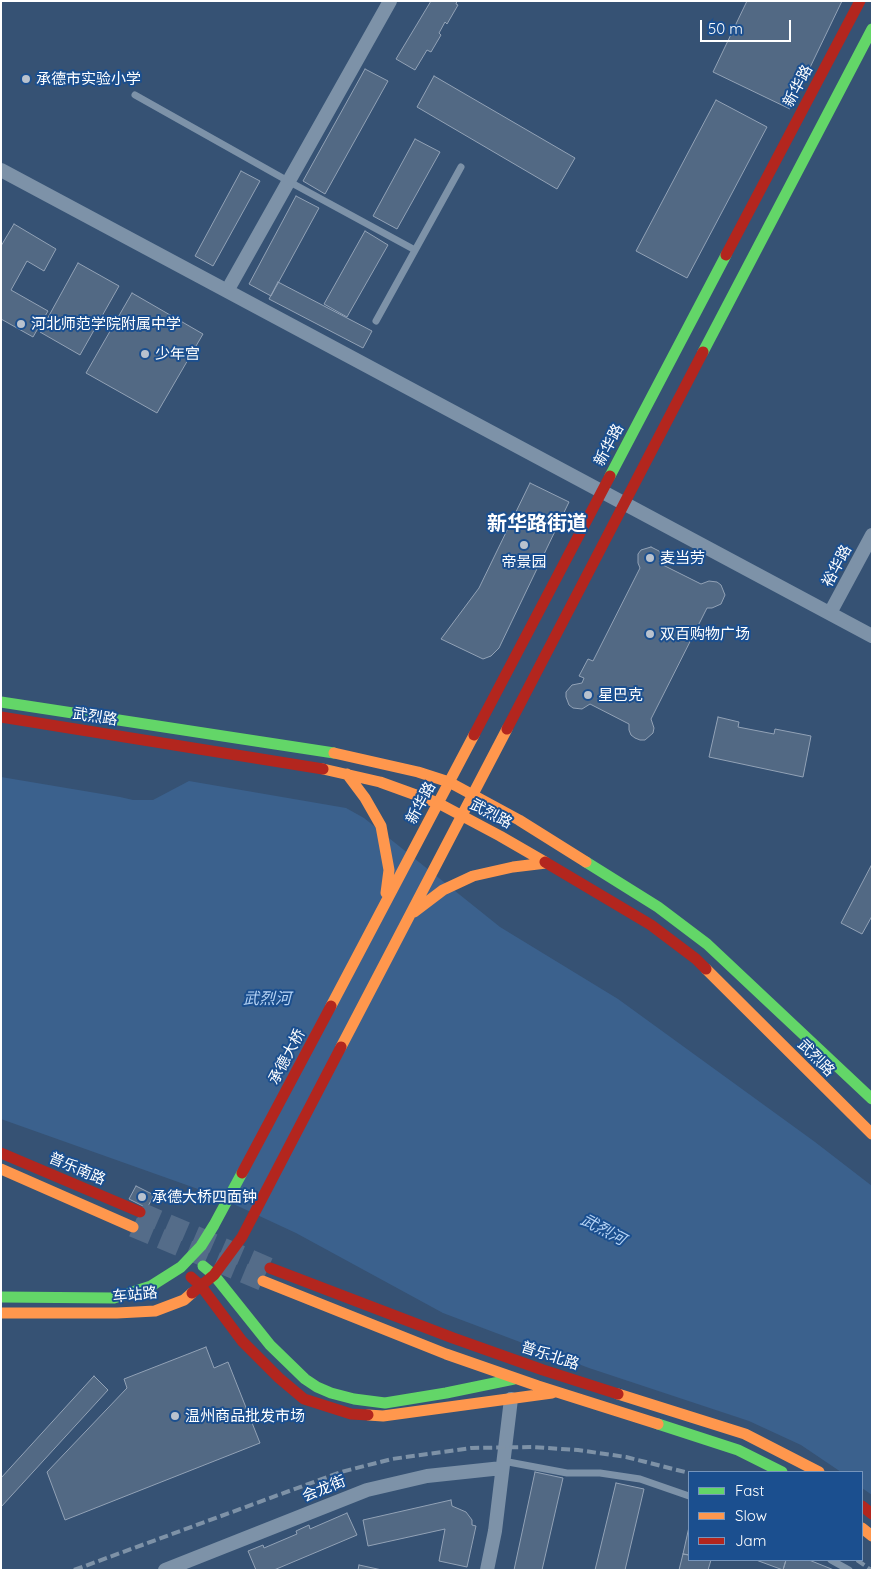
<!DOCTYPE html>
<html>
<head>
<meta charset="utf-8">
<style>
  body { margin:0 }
  #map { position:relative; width:873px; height:1571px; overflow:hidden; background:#365274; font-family:Quicksand,sans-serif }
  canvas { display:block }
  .frame { position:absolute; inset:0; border:2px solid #fff; pointer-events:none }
  .legend { position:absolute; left:688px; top:1471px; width:175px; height:90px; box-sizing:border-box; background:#1b4f8f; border:1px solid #7695bc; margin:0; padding:6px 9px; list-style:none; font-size:15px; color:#fff }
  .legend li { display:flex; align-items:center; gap:10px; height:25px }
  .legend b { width:25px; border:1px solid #7695bc }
  .scale { position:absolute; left:700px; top:20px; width:91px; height:22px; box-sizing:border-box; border:2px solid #fff; border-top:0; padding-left:6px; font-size:15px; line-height:18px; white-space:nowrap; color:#fff; -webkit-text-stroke:4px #1b4f8f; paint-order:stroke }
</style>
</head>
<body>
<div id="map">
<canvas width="873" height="1571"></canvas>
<div class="frame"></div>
<ul class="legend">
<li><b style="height:6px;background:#63d668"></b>Fast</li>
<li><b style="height:6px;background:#ff974d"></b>Slow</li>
<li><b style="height:6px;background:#b3261e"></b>Jam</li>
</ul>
<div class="scale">50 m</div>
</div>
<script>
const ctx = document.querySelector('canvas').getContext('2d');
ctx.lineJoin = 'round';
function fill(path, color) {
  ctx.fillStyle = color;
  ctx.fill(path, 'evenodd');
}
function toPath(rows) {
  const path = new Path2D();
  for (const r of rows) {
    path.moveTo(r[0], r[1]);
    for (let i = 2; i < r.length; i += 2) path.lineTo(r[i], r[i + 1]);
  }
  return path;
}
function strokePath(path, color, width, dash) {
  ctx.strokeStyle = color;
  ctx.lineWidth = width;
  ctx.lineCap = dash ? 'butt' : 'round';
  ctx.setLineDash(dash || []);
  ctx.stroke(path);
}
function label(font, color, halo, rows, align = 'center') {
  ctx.font = font + ' Quicksand,"Noto Sans SC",sans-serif';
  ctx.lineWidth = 4;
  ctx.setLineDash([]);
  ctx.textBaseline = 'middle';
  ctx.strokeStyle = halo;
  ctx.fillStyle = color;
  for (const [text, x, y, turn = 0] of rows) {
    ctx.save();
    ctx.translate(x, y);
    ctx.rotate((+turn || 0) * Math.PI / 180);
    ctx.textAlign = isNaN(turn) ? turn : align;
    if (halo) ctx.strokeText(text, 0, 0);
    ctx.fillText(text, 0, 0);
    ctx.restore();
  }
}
const water = toPath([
  [1,777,120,797,133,800,153,800,189,781,346,808,364,818,500,927,618,999,815,1142,872,1186,872,1495,862,1488,862,1472,841,1472,801,1445,749,1421,589,1368,443,1313,296,1233,212,1194,1,1119]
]);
const building = toPath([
  [431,1,457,1,456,4,458,5,447,24,445,22,439,33,441,35,431,52,427,50,415,70,396,59,431,1],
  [747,1,842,1,790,109,713,72,747,1],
  [365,69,388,81,325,194,303,181,365,69],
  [434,76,575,158,557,189,417,107,434,76],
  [716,100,767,127,687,278,636,251,716,100],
  [415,139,440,152,397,229,373,216,415,139],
  [241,171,260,181,213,266,195,256,241,171],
  [296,196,319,208,271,296,249,284,296,196],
  [14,224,56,249,44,271,27,261,11,290,48,311,33,337,1,319,1,246,14,224],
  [365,231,388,245,347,317,324,304,365,231],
  [78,263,119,286,80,355,40,332,78,263],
  [278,282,372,331,363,348,269,299,278,282],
  [132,293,203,334,157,413,86,373,132,293],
  [530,483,569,502,499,648,491,656,483,659,441,639,479,588,530,483],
  [651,547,659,551,661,555,661,564,701,584,709,581,717,582,721,585,725,595,721,604,712,608,707,608,651,719,654,728,653,733,645,740,640,740,635,738,631,735,629,730,629,724,590,704,582,709,573,708,569,705,566,697,566,692,572,685,582,683,584,678,579,676,588,659,593,661,640,568,638,563,638,554,641,550,651,547],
  [718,717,739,722,738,727,774,734,775,729,811,736,803,777,709,757,718,717],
  [872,864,872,916,862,934,841,923,872,864],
  [136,1186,154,1195,147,1208,129,1199,136,1186],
  [206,1347,214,1368,228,1362,260,1443,65,1520,47,1472,127,1388,124,1379,206,1347],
  [94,1376,108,1390,1,1507,1,1478,94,1376],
  [535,1472,563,1478,542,1570,514,1570,535,1472],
  [616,1483,644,1489,625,1570,595,1570,616,1483],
  [451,1500,452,1506,466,1512,472,1520,472,1525,476,1526,467,1567,439,1561,445,1529,368,1546,363,1520,451,1500],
  [347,1513,357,1535,274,1570,256,1570,248,1551,263,1545,264,1548,297,1534,296,1531,309,1525,310,1529,347,1513],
  [689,1527,689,1555,683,1554,689,1527],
  [683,1554,689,1555,689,1560,711,1560,708,1570,679,1570,683,1554],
  [756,1560,786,1560,783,1570,756,1560],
  [786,1560,809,1560,834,1570,783,1570,786,1560],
  [359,1565,382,1570,358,1570,359,1565]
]);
const secondaryTunnel = toPath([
  [140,1212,270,1268],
  [133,1227,263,1281]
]);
const lane = toPath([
  [135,95,288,181,415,250],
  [376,321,461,167],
  [503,1461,567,1473,600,1473,640,1479,689,1496],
  [831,1560,849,1570]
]);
const street = toPath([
  [1,170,872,636],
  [227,291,390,1],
  [830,613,872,535],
  [165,1570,367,1490,427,1476,502,1468],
  [487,1570,495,1531,511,1399]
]);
const fast = toPath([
  [703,352,872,29],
  [610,476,726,255],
  [1,702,334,753],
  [586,862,658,907,707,944,872,1099],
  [203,1266,214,1275,270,1345,305,1379,317,1387,331,1393,354,1399,385,1403,446,1393,514,1379],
  [1,1297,114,1298,151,1286,181,1267,201,1246,214,1225,242,1173],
  [658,1424,738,1450,782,1472]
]);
const slow = toPath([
  [334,753,418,772,449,782,519,820,586,862],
  [323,769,380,782,438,803,500,836,545,862],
  [347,774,365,798,381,826,389,870,386,893],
  [414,912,443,890,473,876,513,867,546,863],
  [706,969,872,1134],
  [331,1006,474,735],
  [341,1047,507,729],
  [1,1169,133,1227],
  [263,1281,446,1354,538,1386,658,1424],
  [1,1313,117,1313,155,1311,184,1300,192,1293],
  [618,1394,745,1434,819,1472],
  [368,1415,383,1416,552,1393],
  [862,1528,872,1536]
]);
const jam = toPath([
  [726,255,860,1],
  [1,717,323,769],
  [507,729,703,352],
  [474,735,610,476],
  [545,862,651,925,696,959,706,969],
  [1,1153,140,1212],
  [242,1173,331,1006],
  [270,1268,453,1338,543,1370,618,1394],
  [191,1277,201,1286,242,1341,279,1378,304,1399,351,1414,368,1415],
  [192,1293,214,1275,242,1237,341,1047],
  [862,1506,872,1514]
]);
const rail = toPath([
  [857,1560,871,1570],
  [74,1570,341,1472,392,1459,471,1448,532,1447,578,1450,626,1457,689,1473]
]);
const markers = [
  [26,79,5,"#b9c2ce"],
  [21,324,5,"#b9c2ce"],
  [145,354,5,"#b9c2ce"],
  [524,545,5,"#b9c2ce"],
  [650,558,5,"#b9c2ce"],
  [650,634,5,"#b9c2ce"],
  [588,695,5,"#b9c2ce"],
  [142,1197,5,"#b9c2ce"],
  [175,1416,5,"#b9c2ce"]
];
const poiNames = [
  ["承德市实验小学",36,79],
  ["河北师范学院附属中学",31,324],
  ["少年宫",155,354],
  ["麦当劳",660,558],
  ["帝景园",524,562,"center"],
  ["双百购物广场",660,634],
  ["星巴克",598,695],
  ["承德大桥四面钟",152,1197],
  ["温州商品批发市场",185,1416]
];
const streetNames = [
  ["新华路",798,86,-62],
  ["新华路",609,445,-62],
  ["裕华路",837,566,-62],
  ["武烈路",95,717,9],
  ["新华路",421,803,-62],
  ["武烈路",491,814,28],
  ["承德大桥",287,1057,-62],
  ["武烈路",816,1058,45],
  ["普乐南路",77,1169,23],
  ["车站路",135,1295,-6],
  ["普乐北路",550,1356,18],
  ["会龙街",324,1489,-22]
];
const waterNames = [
  ["武烈河",267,999],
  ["武烈河",603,1230,28]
];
const districtNames = [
  ["新华路街道",537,524]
];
fill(water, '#3b618d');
fill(building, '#526984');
strokePath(building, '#92a2b6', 1);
strokePath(secondaryTunnel, '#546c89', 20, [20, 10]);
strokePath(lane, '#7d92a8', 7);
strokePath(street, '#7d92a8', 14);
strokePath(fast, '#63d668', 11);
strokePath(slow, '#ff974d', 11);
strokePath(jam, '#b3261e', 11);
strokePath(rail, '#7e92a7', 4, [9, 4]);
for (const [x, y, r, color] of markers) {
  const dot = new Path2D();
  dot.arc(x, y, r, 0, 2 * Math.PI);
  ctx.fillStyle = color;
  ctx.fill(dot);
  strokePath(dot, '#1b4f8f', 2);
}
label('15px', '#fff', '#1b4f8f', poiNames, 'left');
label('15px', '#fff', '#1b4f8f', streetNames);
label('italic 16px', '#b5d3f5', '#1b4f8f', waterNames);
label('bold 20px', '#fff', '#1b4f8f', districtNames);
</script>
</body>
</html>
